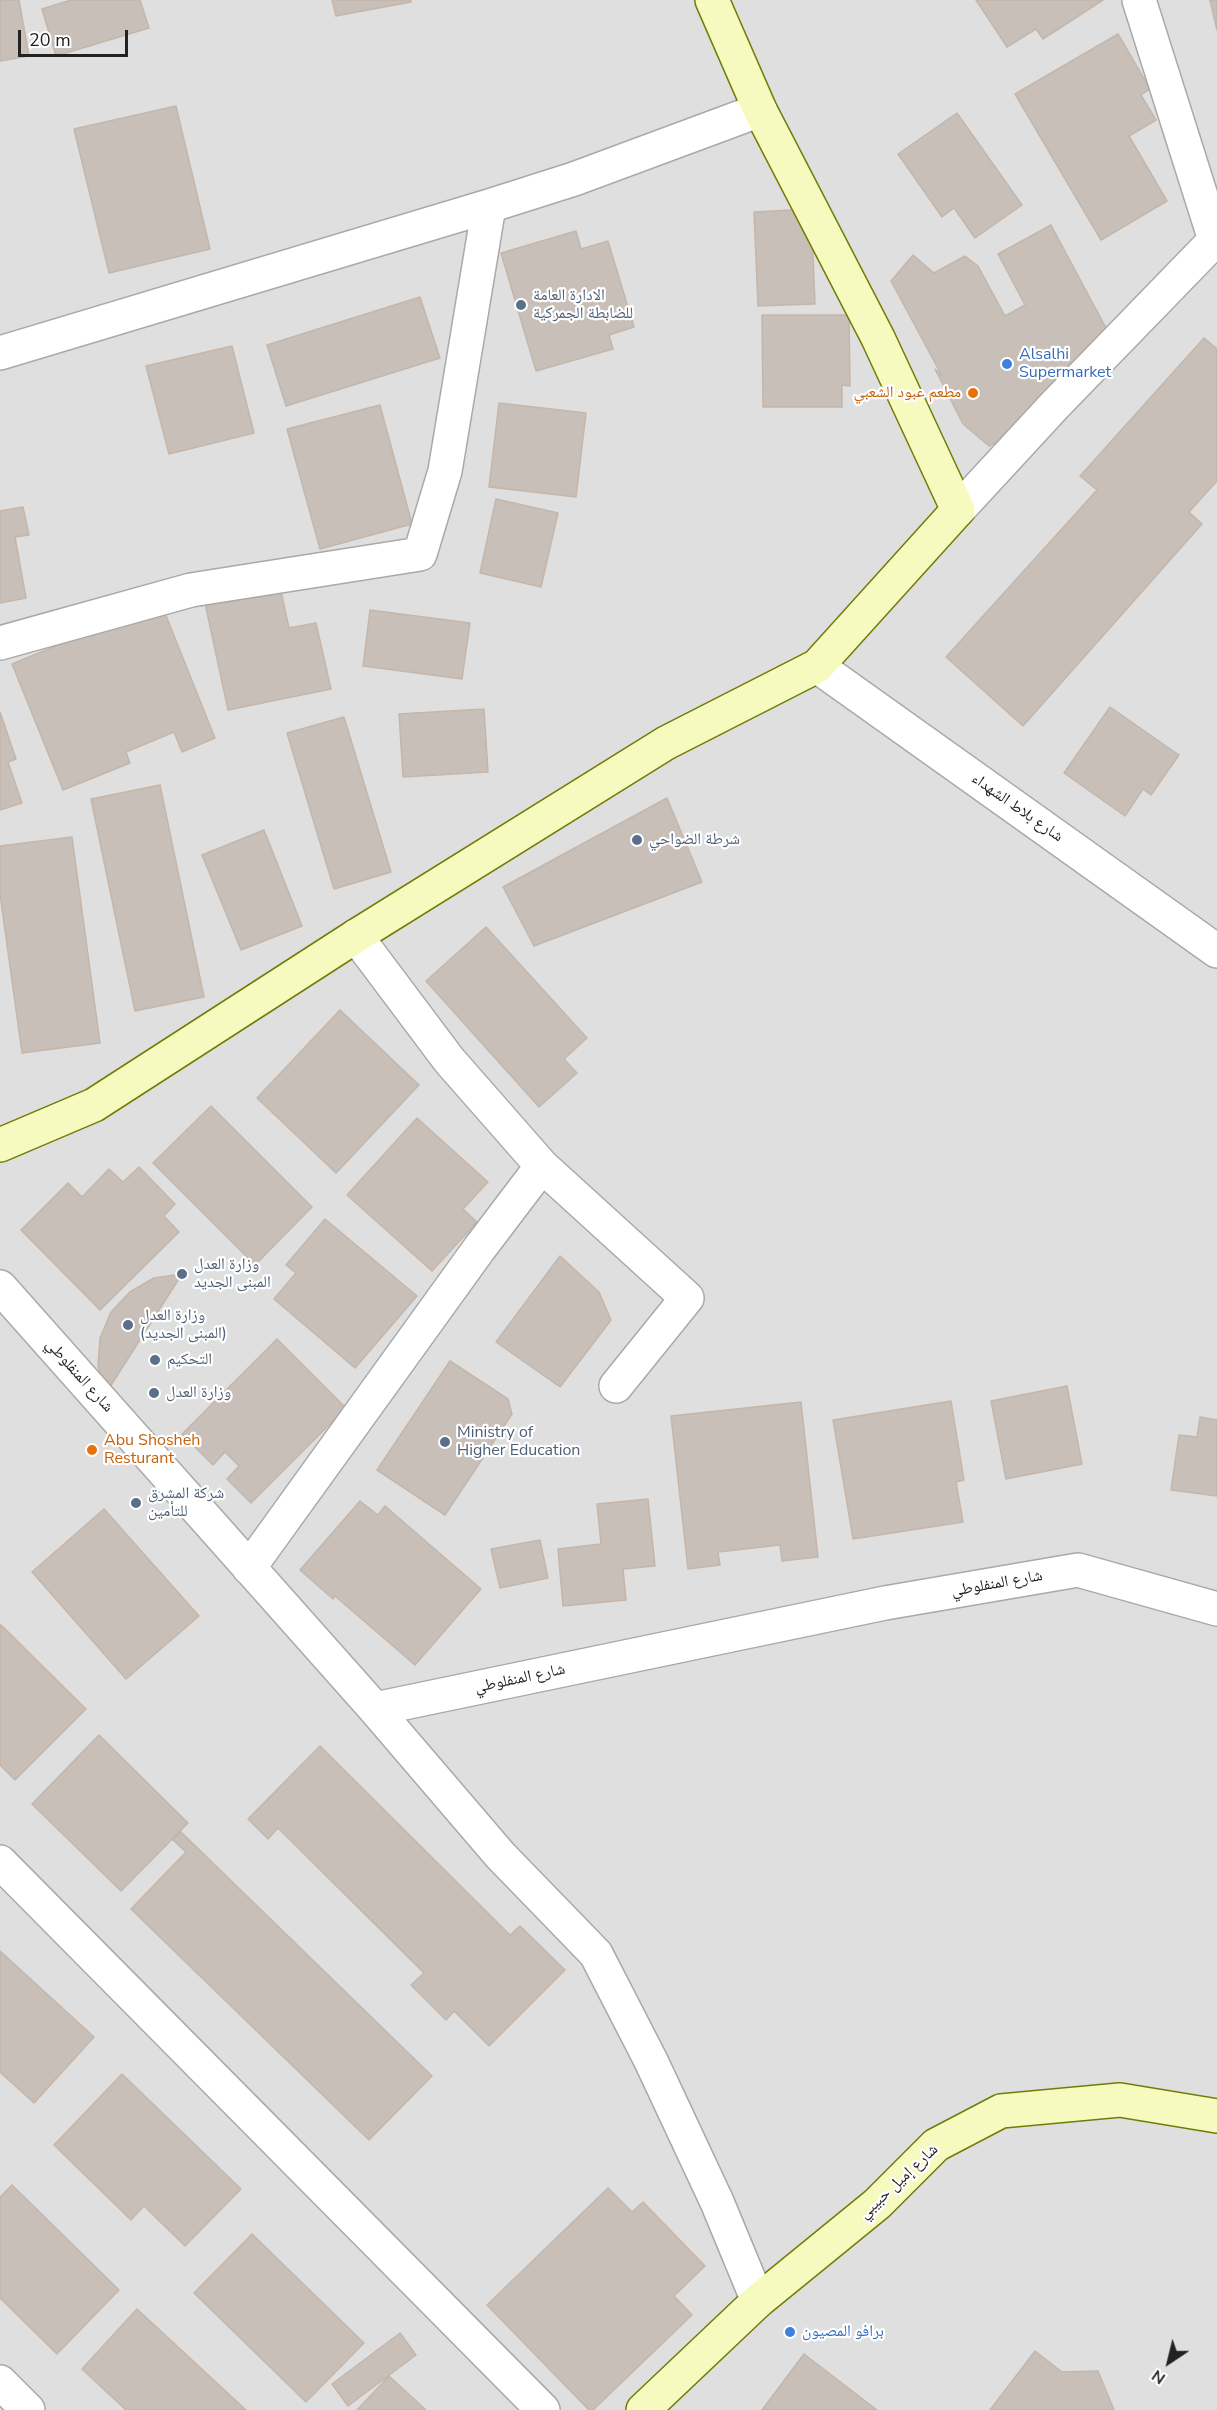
<!DOCTYPE html>
<html>
<head>
<meta charset="utf-8">
<style>
  body { margin:0 }
  #map { position:relative; width:1217px; height:2410px; overflow:hidden; background:#f2efe9; font-family:"Nunito Sans",sans-serif }
  canvas { display:block }
  .north { position:absolute; left:1139px; top:2332px; width:60px; height:60px; -webkit-text-stroke:4px #fff; paint-order:stroke; rotate:215deg; font-size:16px; font-weight:700; line-height:24px; text-align:center; color:#222 }
  .north::after { content:''; display:block; margin:auto; width:21px; height:27px; background:#222; clip-path:polygon(50% 0,100% 100%,50% 72%,0 100%) }
  .scale { position:absolute; left:18px; top:30px; width:110px; height:27px; box-sizing:border-box; border:3px solid #222; border-top:0; padding-left:8px; font-size:18px; line-height:21px; white-space:nowrap; color:#222; -webkit-text-stroke:4px #fff; paint-order:stroke }
</style>
</head>
<body>
<div id="map">
<canvas width="1217" height="2410"></canvas>
<div class="north">N</div>
<div class="scale">20 m</div>
</div>
<script>
const ctx = document.querySelector('canvas').getContext('2d');
ctx.lineJoin = 'round';
function fill(path, color) {
  ctx.fillStyle = color;
  ctx.fill(path, 'evenodd');
}
function toPath(rows) {
  const path = new Path2D();
  for (const r of rows) {
    path.moveTo(r[0], r[1]);
    for (let i = 2; i < r.length; i += 2) path.lineTo(r[i], r[i + 1]);
  }
  return path;
}
function strokePath(path, color, width, dash) {
  ctx.strokeStyle = color;
  ctx.lineWidth = width;
  ctx.lineCap = dash ? 'butt' : 'round';
  ctx.setLineDash(dash || []);
  ctx.stroke(path);
}
function label(font, color, halo, rows, align = 'center') {
  ctx.font = font + ' "Nunito Sans","Noto Naskh Arabic",sans-serif';
  ctx.lineWidth = 4.5;
  ctx.setLineDash([]);
  ctx.textBaseline = 'middle';
  ctx.strokeStyle = halo;
  ctx.fillStyle = color;
  for (const [text, x, y, turn = 0] of rows) {
    ctx.save();
    ctx.translate(x, y);
    ctx.rotate((+turn || 0) * Math.PI / 180);
    ctx.textAlign = isNaN(turn) ? turn : align;
    if (halo) ctx.strokeText(text, 0, 0);
    ctx.fillText(text, 0, 0);
    ctx.restore();
  }
}
const residential = toPath([
  [0,0,1217,0,1217,2410,0,2410]
]);
const building = toPath([
  [0,0,19,0,29,56,0,61,0,0],
  [71,0,140,0,149,28,56,56,42,9,71,0],
  [332,0,411,0,411,2,336,16,332,0],
  [976,0,1103,0,1043,39,1036,29,1007,47,976,0],
  [1210,0,1217,0,1217,30,1210,0],
  [1118,34,1150,89,1141,95,1156,120,1129,136,1167,201,1101,240,1015,94,1118,34],
  [176,106,210,249,109,273,74,129,176,106],
  [957,113,1022,205,975,238,954,208,942,217,898,154,957,113],
  [811,209,815,304,758,306,754,212,811,209],
  [1051,225,1106,328,1018,431,989,446,963,424,935,369,942,376,891,281,913,255,934,273,965,256,978,266,1005,316,1025,305,998,254,1051,225],
  [576,231,581,249,608,241,634,327,609,335,613,349,536,371,501,253,576,231],
  [420,297,440,358,286,406,267,345,420,297],
  [762,315,849,315,850,386,842,385,842,407,763,407,762,315],
  [1204,338,1217,349,1217,481,1189,512,1202,524,1023,726,946,657,1097,490,1080,476,1204,338],
  [232,346,254,433,169,454,146,366,232,346],
  [499,403,586,413,576,497,489,487,499,403],
  [380,405,412,524,320,549,287,429,380,405],
  [496,499,558,513,541,587,480,573,496,499],
  [23,507,29,535,15,537,26,598,0,603,0,511,23,507],
  [280,587,289,628,316,623,331,689,228,710,205,603,280,587],
  [161,603,215,738,182,752,174,732,126,752,130,763,63,790,12,664,161,603],
  [370,610,470,623,462,679,363,666,370,610],
  [1110,707,1179,755,1151,795,1143,789,1125,816,1064,773,1110,707],
  [484,709,488,772,403,777,399,714,484,709],
  [0,712,16,759,8,762,22,803,0,810,0,712],
  [344,717,391,872,334,889,287,733,344,717],
  [160,785,204,997,135,1011,91,799,160,785],
  [667,798,702,882,534,946,503,887,667,798],
  [264,830,302,926,241,950,202,855,264,830],
  [72,837,100,1043,22,1053,0,894,0,846,72,837],
  [486,927,587,1038,564,1059,577,1073,539,1107,426,981,486,927],
  [340,1010,419,1085,336,1173,257,1098,340,1010],
  [211,1106,312,1207,255,1265,153,1163,211,1106],
  [417,1118,488,1182,463,1209,477,1222,432,1271,347,1195,417,1118],
  [139,1167,175,1204,164,1216,179,1232,100,1310,21,1230,68,1183,82,1197,109,1169,123,1182,139,1167],
  [325,1219,417,1296,355,1368,274,1299,296,1273,286,1265,325,1219],
  [560,1256,599,1292,611,1320,560,1387,496,1342,560,1256],
  [182,1274,106,1393,98,1366,100,1338,111,1312,130,1292,154,1278,182,1274],
  [277,1339,346,1408,251,1503,227,1479,239,1466,225,1452,213,1465,182,1434,277,1339],
  [450,1361,508,1399,512,1414,445,1515,377,1470,450,1361],
  [1067,1386,1082,1464,1006,1479,991,1401,1067,1386],
  [951,1401,964,1480,956,1482,963,1522,853,1539,833,1420,951,1401],
  [801,1402,818,1557,782,1561,780,1545,718,1552,720,1565,688,1569,671,1416,801,1402],
  [1200,1417,1217,1420,1217,1496,1171,1490,1179,1435,1197,1437,1200,1417],
  [648,1499,655,1566,623,1569,626,1600,563,1606,558,1549,601,1544,597,1504,648,1499],
  [360,1501,378,1515,385,1506,481,1589,415,1665,335,1596,333,1599,300,1570,360,1501],
  [104,1509,199,1616,126,1679,32,1572,104,1509],
  [540,1540,548,1578,500,1588,491,1549,540,1540],
  [0,1624,86,1709,15,1780,0,1765,0,1624],
  [99,1735,188,1823,121,1891,32,1804,99,1735],
  [320,1746,510,1935,520,1926,565,1970,489,2046,454,2011,446,2020,411,1985,424,1973,278,1828,268,1839,248,1819,320,1746],
  [181,1832,432,2076,369,2140,131,1909,186,1852,173,1840,181,1832],
  [0,1951,94,2037,34,2103,0,2072,0,1951],
  [122,2074,241,2189,185,2246,144,2206,131,2220,54,2145,122,2074],
  [12,2185,119,2290,57,2354,0,2298,0,2197,12,2185],
  [608,2188,632,2212,643,2202,705,2266,674,2296,692,2315,593,2410,589,2410,487,2305,608,2188],
  [252,2234,364,2343,306,2402,194,2293,252,2234],
  [137,2309,246,2410,126,2410,82,2369,137,2309],
  [400,2333,416,2355,348,2406,332,2384,400,2333],
  [1035,2351,1062,2372,1098,2371,1114,2410,990,2410,1035,2351],
  [804,2354,877,2410,762,2410,804,2354],
  [389,2376,426,2410,357,2410,389,2376]
]);
const street = toPath([
  [1139,0,1215,240],
  [0,353,489,206,574,179,760,110],
  [958,510,1054,406,1217,238],
  [0,643,191,590,420,554,445,471,489,206],
  [817,666,1217,951],
  [542,1166,687,1298,616,1386],
  [0,1287,375,1709,885,1603,1078,1570,1217,1609],
  [249,1568,479,1249,542,1166,449,1060,356,936],
  [375,1709,500,1855,596,1954,651,2061,717,2202,758,2301],
  [0,1862,543,2410],
  [0,2382,28,2410]
]);
const secondary = toPath([
  [0,1145,94,1105,356,936,666,743,817,666,958,510,878,338,760,110,712,0],
  [643,2410,758,2301,877,2204,936,2145,1001,2111,1120,2100,1217,2116]
]);
const markers = [
  [521,305,6,"#5c6f8a"],
  [1007,364,6,"#3f7fe0"],
  [973,393,6,"#e8710a"],
  [637,840,6,"#5c6f8a"],
  [182,1274,6,"#5c6f8a"],
  [128,1325,6,"#5c6f8a"],
  [155,1360,6,"#5c6f8a"],
  [154,1393,6,"#5c6f8a"],
  [445,1442,6,"#5c6f8a"],
  [92,1450,6,"#e8710a"],
  [136,1503,6,"#5c6f8a"],
  [790,2332,6,"#3f7fe0"]
];
const serviceNames = [
  ["الادارة العامة",533,296],
  ["للضابطة الجمركية",533,314],
  ["شرطة الضواحي",649,840],
  ["وزارة العدل",194,1265],
  ["المبنى الجديد",194,1283],
  ["وزارة العدل",140,1316],
  ["(المبنى الجديد)",140,1334],
  ["التحكيم",167,1360],
  ["وزارة العدل",166,1393],
  ["Ministry of",457,1433],
  ["Higher Education",457,1451],
  ["شركة المشرق",148,1494],
  ["للتأمين",148,1512]
];
const shopNames = [
  ["Alsalhi",1019,355],
  ["Supermarket",1019,373],
  ["برافو المصيون",802,2332]
];
const foodNames = [
  ["مطعم عبود الشعبي",961,393],
  ["Abu Shosheh",104,1441,"left"],
  ["Resturant",104,1459,"left"]
];
const streetNames = [
  ["شارع بلاط الشهداء",1017,808,35],
  ["شارع المنفلوطي",79,1376,48],
  ["شارع المنفلوطي",997,1584,-10],
  ["شارع المنفلوطي",520,1679,-12],
  ["شارع إميل حبيبي",899,2182,-43]
];
fill(residential, '#e0dfdf');
fill(building, '#c7bfb8');
strokePath(building, '#c4b6ab', 1.5);
strokePath(street, '#a9a9a9', 36);
strokePath(secondary, '#707d05', 36);
strokePath(street, '#fff', 33);
strokePath(secondary, '#f7fabf', 33);
for (const [x, y, r, color] of markers) {
  const dot = new Path2D();
  dot.arc(x, y, r, 0, 2 * Math.PI);
  ctx.fillStyle = color;
  ctx.fill(dot);
  strokePath(dot, '#fff', 2);
}
label('16px', '#4e5e75', '#fff', serviceNames, 'left');
label('16px', '#366cbe', '#fff', shopNames, 'left');
label('16px', '#c56008', '#fff', foodNames, 'right');
label('16px', '#222', '#fff', streetNames);
</script>
</body>
</html>
